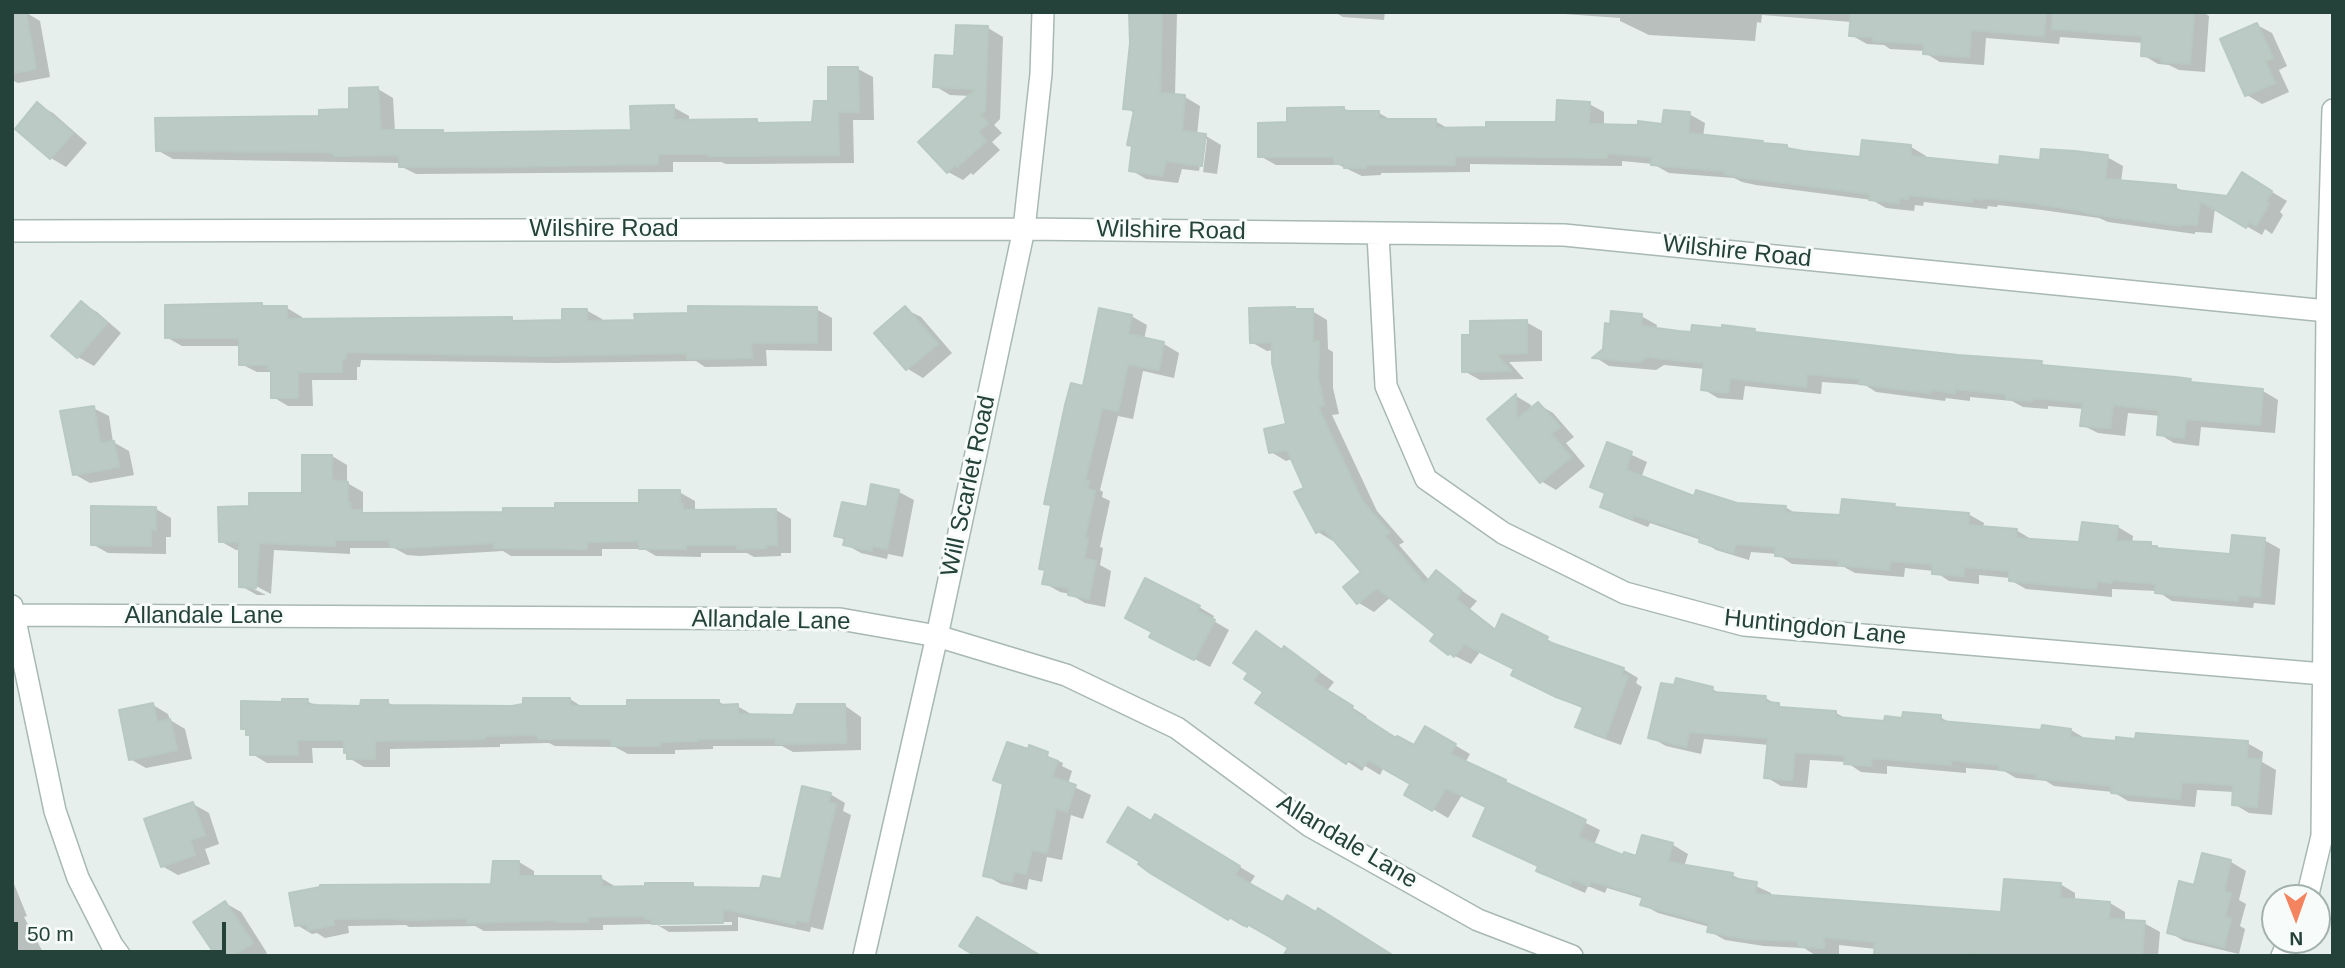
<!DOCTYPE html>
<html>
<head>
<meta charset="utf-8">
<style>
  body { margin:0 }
  #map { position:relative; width:2345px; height:968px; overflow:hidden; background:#e6efeb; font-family:Arial,sans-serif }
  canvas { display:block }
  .frame { position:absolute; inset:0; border:14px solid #24423a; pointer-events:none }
  .north { position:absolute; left:2261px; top:884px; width:70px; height:70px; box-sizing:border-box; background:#f7fbf9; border:2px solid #a3b1ad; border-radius:50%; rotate:179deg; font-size:19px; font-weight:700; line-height:28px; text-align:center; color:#24423a }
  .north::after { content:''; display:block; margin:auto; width:24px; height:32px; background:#f4845f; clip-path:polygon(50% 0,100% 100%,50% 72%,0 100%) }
  .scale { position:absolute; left:14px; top:922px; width:212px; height:32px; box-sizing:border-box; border:4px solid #24423a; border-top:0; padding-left:9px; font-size:21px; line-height:24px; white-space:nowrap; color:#24423a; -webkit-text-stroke:5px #f7fbf9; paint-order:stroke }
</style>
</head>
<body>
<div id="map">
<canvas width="2345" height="968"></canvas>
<div class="frame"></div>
<div class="north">N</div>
<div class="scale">50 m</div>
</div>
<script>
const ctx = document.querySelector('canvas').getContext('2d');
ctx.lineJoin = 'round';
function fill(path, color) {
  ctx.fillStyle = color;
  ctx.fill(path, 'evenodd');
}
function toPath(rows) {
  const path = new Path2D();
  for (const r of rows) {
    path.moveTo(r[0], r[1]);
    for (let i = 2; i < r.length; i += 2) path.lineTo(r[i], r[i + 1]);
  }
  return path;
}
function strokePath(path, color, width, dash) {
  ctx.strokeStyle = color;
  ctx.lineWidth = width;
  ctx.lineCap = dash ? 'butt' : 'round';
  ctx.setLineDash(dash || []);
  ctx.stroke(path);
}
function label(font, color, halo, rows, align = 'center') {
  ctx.font = font + ' Arial,sans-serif';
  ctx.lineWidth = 6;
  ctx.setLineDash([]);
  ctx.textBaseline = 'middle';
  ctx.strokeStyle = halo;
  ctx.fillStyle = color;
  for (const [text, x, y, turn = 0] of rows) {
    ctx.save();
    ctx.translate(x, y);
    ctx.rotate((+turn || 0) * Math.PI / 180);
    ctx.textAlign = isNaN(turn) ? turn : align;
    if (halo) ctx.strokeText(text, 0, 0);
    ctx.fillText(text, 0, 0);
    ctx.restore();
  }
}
const shadow = toPath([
  [25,12,40,21,50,77,18,83,12,80,12,14],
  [1131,12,1177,12,1175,96,1185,97,1200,106,1197,135,1206,136,1221,145,1217,174,1203,172,1207,139,1204,139,1199,171,1182,169,1178,183,1146,179,1131,170,1134,147,1129,144,1135,113,1125,108,1131,43],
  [1334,12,1385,12,1384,20,1343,17],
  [1505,12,2203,12,2209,16,2205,72,2179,70,2169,65,2158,64,2143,55,2144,43,2060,37,2059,44,1986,38,1984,65,1940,62,1925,53,1925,51,1890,49,1884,45,1867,44,1851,35,1852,22,1762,15,1761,23,1757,22,1755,41,1649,35,1620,21,1620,18,1550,13],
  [2257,25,2272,33,2287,66,2279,70,2289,92,2262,104,2247,95],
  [988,28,1003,37,1000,119,994,125,1002,133,992,142,1000,150,973,175,971,173,963,180,948,172,971,96,950,95,935,86,956,57],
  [858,69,873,77,874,120,853,120,854,163,749,164,726,164,721,162,673,162,673,172,416,174,400,166,400,163,173,159,157,150,351,111,378,89,393,98,395,132,442,131,448,134,632,132,673,107,689,116,689,121,757,121,763,124,814,123],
  [1589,104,1604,112,1604,126,1664,126,1689,114,1705,123,1703,137,1762,143,1787,147,1794,151,1862,159,1911,147,1926,156,1926,159,2001,167,2107,157,2123,166,2121,182,2175,187,2185,192,2228,197,2257,183,2287,201,2280,212,2283,215,2272,234,2265,229,2262,235,2215,208,2212,233,2195,232,2195,234,2108,222,2099,218,2042,210,1998,205,1997,207,1988,206,1987,209,1924,202,1923,206,1915,205,1914,211,1886,208,1872,200,1756,185,1742,182,1734,178,1669,173,1653,164,1622,161,1622,166,1470,164,1470,172,1381,173,1381,175,1362,176,1339,165,1276,165,1260,156,1289,124,1343,109,1351,113,1379,113,1393,121,1435,121,1449,129,1557,124],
  [38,105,53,113,87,143,66,167,51,158,17,129],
  [81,303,97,312,121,333,94,366,78,357,53,336],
  [262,305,267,308,287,308,302,317,302,321,511,319,518,322,564,322,586,310,602,319,602,323,816,309,832,318,832,351,766,350,767,366,705,367,696,361,555,363,361,360,360,367,357,367,357,380,312,380,313,406,288,406,273,397,273,372,257,372,241,364,241,346,182,346,166,337],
  [905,309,921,317,952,353,923,378,908,369,877,333],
  [1312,311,1327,320,1328,349,1333,352,1333,388,1339,414,1332,415,1377,511,1404,542,1399,545,1430,581,1436,573,1477,601,1470,609,1497,630,1547,639,1562,648,1623,669,1638,678,1636,683,1642,687,1621,745,1593,735,1578,726,1584,709,1529,683,1516,669,1480,652,1471,664,1449,653,1437,634,1391,597,1374,612,1359,603,1346,587,1364,572,1336,540,1333,541,1318,532,1307,488,1292,459,1286,461,1271,452,1288,425,1274,350,1267,351,1251,342],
  [1131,316,1147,325,1144,340,1164,344,1179,353,1174,378,1143,371,1133,419,1118,416,1100,490,1103,492,1102,497,1110,501,1100,547,1103,548,1100,565,1111,571,1105,607,1085,603,1070,594,1060,592,1044,583,1046,571,1041,568,1052,507,1046,503,1084,388],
  [1641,316,1657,325,1656,330,1692,334,1754,330,1762,335,1958,356,2041,363,2049,367,2190,381,2197,384,2263,391,2278,400,2275,433,2201,427,2199,446,2174,443,2159,434,2161,416,2128,413,2125,436,2098,433,2082,425,2084,409,2048,406,2048,409,2023,407,2012,401,1970,397,1970,401,1946,398,1945,401,1876,392,1865,385,1822,382,1821,394,1745,386,1743,400,1718,398,1703,389,1705,369,1664,365,1656,370,1609,366,1595,357],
  [1526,322,1542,331,1542,361,1509,362,1524,379,1480,380,1464,371],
  [1516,396,1531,405,1531,409,1538,404,1553,413,1574,437,1566,443,1585,466,1556,490,1541,481,1489,420],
  [93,408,109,416,113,442,129,451,134,475,90,483,74,474],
  [1608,444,1647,462,1641,478,1695,498,1737,505,1785,507,1797,514,1842,517,1894,505,1900,509,1968,514,1984,523,1983,528,2016,530,2031,539,2081,544,2118,527,2133,536,2132,543,2150,544,2160,550,2232,556,2264,540,2280,549,2275,605,2254,603,2253,608,2172,601,2157,591,2112,589,2112,597,2026,589,2010,580,2010,578,1979,575,1979,584,1949,581,1934,571,1905,568,1904,577,1855,573,1844,567,1792,564,1777,554,1751,552,1749,560,1716,550,1701,540,1650,523,1648,527,1617,515,1602,506,1606,494,1592,486],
  [332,456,347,465,347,483,363,492,363,512,367,515,505,514,641,504,679,492,695,501,695,512,776,510,791,519,791,553,781,553,781,556,754,557,747,553,701,553,701,557,656,556,644,549,602,549,602,556,511,556,503,551,419,556,407,555,394,548,350,548,350,554,274,550,271,594,254,585,254,589,266,595,257,595,241,586,241,550,236,550,220,541,251,508,304,495],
  [899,492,914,500,903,557,888,554,887,559,861,553,845,544,846,541,836,535,868,509],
  [93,508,156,509,171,518,171,537,166,537,166,554,108,553,92,544],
  [1199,607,1214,616,1212,620,1229,630,1210,667,1167,645],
  [1257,633,1283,651,1285,649,1300,658,1334,682,1327,691,1367,717,1365,719,1397,739,1414,748,1426,728,1470,754,1465,763,1600,830,1594,845,1624,857,1637,858,1643,837,1673,845,1688,854,1684,867,1732,875,1771,893,1771,897,2003,914,2060,884,2075,893,2075,901,2110,903,2125,912,2125,921,2144,923,2160,932,2158,956,1881,956,1875,953,1876,949,1839,945,1839,956,1815,955,1804,948,1764,946,1725,940,1709,931,1710,927,1658,913,1642,904,1644,899,1607,888,1605,893,1588,886,1585,893,1553,879,1538,870,1539,867,1490,844,1488,808,1462,795,1448,818,1407,794,1413,783,1384,767,1380,775,1365,766,1362,771,1257,703,1265,692,1250,673],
  [1712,689,1724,695,1765,698,1788,710,1836,713,1847,719,1886,722,1940,717,1952,724,2043,732,2043,727,2071,730,2086,739,2117,743,2247,743,2263,752,2262,762,2276,770,2272,815,2249,813,2234,804,2234,792,2197,790,2195,807,2128,801,2113,792,2054,786,2046,781,2016,778,2004,771,1966,768,1966,773,1887,766,1887,774,1861,772,1846,762,1810,760,1807,788,1781,786,1766,777,1769,745,1704,739,1701,754,1666,746,1650,737],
  [570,699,584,708,629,708,719,702,727,706,737,706,753,715,795,717,844,705,861,717,861,750,793,752,782,746,713,746,713,749,675,750,675,754,628,754,615,747,555,746,549,743,500,744,500,747,390,749,390,767,364,767,349,758,346,748,312,748,313,763,267,763,252,754,252,736,243,728,284,704,307,701,318,707,362,708,387,702,396,707,512,707],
  [153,705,168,714,170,720,185,729,192,759,146,768,130,759],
  [1030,748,1063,763,1062,766,1072,771,1068,784,1091,795,1083,819,1071,815,1062,860,1047,857,1042,882,1029,879,1027,890,1001,884,985,875],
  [830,794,845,803,843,811,851,815,823,930,811,927,810,932,738,917,738,931,669,932,656,924,603,925,603,930,484,931,475,926,409,927,406,925,348,926,349,933,325,938,317,933,312,934,297,925,492,886,519,862,534,871,534,878,601,878,616,887,692,885,699,889,762,889,782,881],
  [657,922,732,922,732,925,660,926],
  [193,804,209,813,219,844,205,849,210,864,178,875,162,866],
  [1155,816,1255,876,1249,885,1264,932,1263,934,1245,924,1244,927,1229,918,1151,823],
  [2203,856,2231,862,2246,871,2239,900,2246,904,2240,926,2245,929,2239,954,2184,941,2169,932,2195,887],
  [12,879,27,916,24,917,45,956,12,956],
  [225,903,241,912,267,953,262,956,218,956]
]);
const building = toPath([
  [12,12,26,12,36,69,12,73,12,12],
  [1129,12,1162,12,1160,93,1185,95,1182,131,1206,134,1202,166,1166,161,1162,176,1129,171,1132,146,1127,145,1134,110,1123,109,1130,43,1129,12],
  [1851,12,2046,12,2044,36,1971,30,1969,57,1923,54,1924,44,1873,41,1873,37,1849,36,1851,12],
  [2053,12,2194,12,2190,64,2161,62,2162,58,2141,56,2142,36,2052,29,2053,12],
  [2257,23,2273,58,2265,61,2275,83,2245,96,2220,39,2257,23],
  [956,25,988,26,985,110,980,115,988,123,978,132,986,141,957,167,955,165,947,173,918,142,976,89,933,87,935,55,954,56,956,25],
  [828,67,858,67,859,112,838,112,839,155,732,156,709,156,709,154,658,154,658,164,490,167,399,167,399,155,334,156,334,153,320,152,156,151,155,118,319,116,319,110,349,109,349,88,378,87,381,130,443,130,443,133,631,130,630,106,674,105,674,120,757,119,757,123,812,122,814,101,828,101,828,67],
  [1557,100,1590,102,1589,124,1638,125,1638,121,1662,124,1664,110,1690,112,1688,133,1763,141,1762,143,1787,145,1787,148,1803,151,1860,157,1862,140,1911,145,1911,156,1999,165,2000,156,2040,160,2041,149,2075,151,2108,155,2105,179,2176,185,2176,190,2227,196,2242,172,2272,191,2266,202,2269,204,2256,226,2249,222,2246,228,2200,201,2197,225,2180,224,2180,226,2091,214,2082,211,2025,202,1982,198,1982,200,1972,198,1972,202,1909,195,1908,199,1899,198,1899,203,1869,200,1870,194,1739,177,1724,174,1725,171,1651,165,1652,157,1607,153,1607,158,1455,156,1455,165,1366,165,1366,168,1344,168,1344,164,1334,164,1334,157,1258,157,1258,123,1287,122,1287,108,1344,107,1344,110,1348,111,1379,111,1379,119,1436,119,1436,128,1486,127,1486,122,1556,122,1557,100],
  [37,102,73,133,50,159,15,129,37,102],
  [81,301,107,323,77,358,51,336,81,301],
  [262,303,262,306,287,306,287,319,512,317,512,321,562,320,562,309,587,309,587,321,635,320,634,314,688,313,688,306,817,307,817,343,751,343,752,358,687,359,687,353,538,356,346,352,345,359,342,359,342,372,298,372,298,398,271,398,271,369,268,369,268,365,239,365,239,338,165,338,165,305,262,303],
  [905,306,938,344,906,370,874,333,905,306],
  [1295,307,1295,309,1313,309,1313,342,1319,341,1318,378,1324,405,1318,407,1362,501,1390,533,1385,536,1425,584,1436,570,1462,591,1456,599,1495,630,1502,614,1548,637,1546,641,1624,668,1621,675,1628,676,1605,738,1575,727,1583,707,1556,697,1511,675,1514,669,1464,644,1454,657,1450,653,1448,655,1430,641,1435,634,1377,588,1357,604,1343,587,1361,572,1324,529,1316,533,1294,492,1304,488,1287,450,1269,453,1264,429,1286,424,1272,363,1272,342,1250,343,1249,308,1295,307],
  [1099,308,1132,315,1128,334,1164,342,1159,370,1128,364,1118,411,1102,408,1085,481,1089,481,1087,489,1095,491,1085,538,1088,538,1084,559,1096,561,1089,599,1068,595,1069,588,1042,584,1045,570,1039,569,1051,505,1044,504,1065,405,1071,383,1083,386,1099,308],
  [1611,311,1642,314,1641,326,1679,331,1691,332,1692,325,1722,328,1722,325,1755,329,1754,332,1958,355,2042,361,2041,365,2176,377,2191,379,2190,382,2263,389,2260,425,2186,419,2184,438,2157,435,2159,410,2113,405,2110,428,2080,426,2083,403,2033,398,2032,401,2006,399,2006,394,1955,389,1955,393,1931,390,1930,393,1859,384,1860,379,1807,374,1806,387,1730,378,1728,393,1701,390,1704,363,1647,357,1640,362,1592,358,1603,349,1605,323,1610,324,1611,311],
  [1527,320,1527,353,1496,354,1511,371,1462,372,1462,335,1470,335,1470,321,1527,320],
  [1516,394,1517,419,1538,402,1560,427,1551,434,1571,457,1540,483,1487,419,1516,394],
  [94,406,100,443,114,441,119,467,73,475,60,411,94,406],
  [1607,442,1632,452,1626,470,1694,496,1696,490,1737,503,1786,506,1785,512,1840,515,1842,499,1895,504,1894,507,1969,513,1968,525,2017,529,2016,538,2079,542,2082,522,2118,526,2116,541,2151,542,2151,546,2157,546,2157,548,2230,554,2232,535,2265,538,2260,597,2238,595,2238,601,2155,593,2156,584,2112,580,2112,583,2097,581,2096,589,2009,581,2009,571,1964,567,1964,576,1932,574,1932,564,1890,561,1889,570,1838,565,1839,560,1775,556,1775,547,1736,544,1733,553,1699,542,1700,537,1634,515,1632,519,1600,507,1605,493,1590,487,1607,442],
  [302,455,332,455,332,480,348,482,348,502,350,503,351,510,362,510,362,513,503,512,503,508,555,508,555,503,639,503,639,490,680,490,680,504,683,504,683,510,776,509,777,545,766,545,766,548,737,549,737,545,686,545,686,549,639,549,639,541,587,542,587,549,494,548,494,543,402,548,390,547,389,540,335,540,335,546,259,543,256,588,239,587,239,542,219,542,218,507,249,506,249,493,302,493,302,455],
  [871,484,899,490,887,549,872,546,872,551,843,545,845,538,834,536,842,502,867,507,871,484],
  [91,506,156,507,156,530,151,529,151,546,91,545,91,506],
  [1145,578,1200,606,1197,611,1215,620,1194,660,1149,637,1152,632,1125,618,1145,578],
  [1256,631,1282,650,1284,646,1319,672,1313,681,1353,706,1351,709,1396,738,1397,736,1414,745,1425,726,1456,744,1450,754,1506,780,1505,782,1586,820,1578,837,1623,855,1624,852,1636,856,1642,835,1673,843,1668,862,1733,873,1732,878,1757,882,1755,894,2001,912,2004,879,2061,883,2060,898,2110,902,2109,919,2145,921,2142,956,2015,956,1967,953,1967,956,1896,956,1874,954,1875,942,1824,937,1824,948,1798,947,1798,941,1747,939,1707,932,1709,923,1640,905,1643,896,1591,881,1589,886,1572,879,1570,885,1536,871,1538,866,1473,836,1486,807,1446,788,1432,811,1404,795,1410,784,1368,760,1363,767,1349,759,1346,764,1255,703,1263,692,1244,679,1248,673,1233,663,1256,631],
  [1676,678,1713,687,1712,692,1766,696,1765,702,1779,703,1779,707,1836,711,1836,717,1884,721,1885,716,1902,718,1903,712,1941,715,1941,721,2041,730,2042,725,2071,729,2070,737,2116,741,2116,737,2135,739,2136,733,2248,741,2247,759,2261,759,2257,807,2232,805,2233,785,2182,782,2180,799,2111,793,2112,786,2036,778,2037,774,1999,770,2000,765,1951,760,1951,765,1872,758,1871,766,1844,764,1845,757,1841,755,1795,752,1792,780,1764,778,1768,738,1689,732,1686,747,1648,738,1661,683,1674,685,1676,678],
  [523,698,570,698,570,706,627,706,627,700,719,700,719,705,738,704,738,714,793,715,797,704,845,704,846,743,776,744,776,738,698,739,698,741,660,742,660,746,611,746,611,739,538,739,538,735,485,736,485,739,375,741,375,759,347,759,347,753,344,753,344,740,297,740,298,755,250,755,250,735,246,735,246,729,241,729,241,701,282,702,282,699,308,699,307,704,317,705,360,706,361,700,388,700,388,705,512,706,523,704,523,698],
  [153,703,157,722,170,719,177,750,129,760,119,710,153,703],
  [1007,742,1028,749,1029,745,1048,752,1047,757,1058,761,1052,777,1076,785,1067,812,1056,808,1047,853,1032,850,1026,874,1014,872,1012,882,983,876,1003,784,993,780,1007,742],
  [802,786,831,793,828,803,836,804,808,922,795,920,795,924,723,909,723,923,652,924,652,919,645,919,645,916,588,917,588,922,557,922,556,920,467,923,467,918,419,920,392,919,392,918,333,919,334,925,308,930,307,924,295,926,289,893,320,887,320,885,491,884,493,861,519,861,519,876,601,876,602,887,645,886,645,883,693,883,693,887,760,888,763,876,781,879,802,786],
  [193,802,205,835,190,840,195,855,161,867,144,819,193,802],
  [1128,807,1151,821,1155,814,1240,866,1235,875,1283,902,1287,895,1316,912,1318,908,1394,956,1283,956,1288,948,1248,924,1247,927,1230,917,1228,920,1150,873,1138,864,1140,862,1107,842,1128,807],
  [2202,853,2231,860,2224,892,2231,893,2225,917,2231,919,2224,947,2167,933,2179,881,2194,885,2202,853],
  [225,901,253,943,233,956,216,956,193,922,225,901],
  [977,917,1041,956,975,956,959,946,977,917]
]);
const minor = toPath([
  [12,231,1024,229,1564,235,2327,311],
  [1378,234,1386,386,1426,479,1503,533,1625,593,1744,625,2323,674],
  [12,606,55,811,78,878,112,945,120,956],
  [14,615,840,619,937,636,1066,675,1177,728,1310,826,1478,920,1572,956],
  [864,956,937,636,1024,229,1041,74,1043,12]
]);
const tertiary = toPath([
  [2307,898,2322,836,2327,311,2333,110],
  [2282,956,2289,940]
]);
const streetNames = [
  ["Wilshire Road",604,229],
  ["Wilshire Road",1171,231,1],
  ["Wilshire Road",1737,252,6],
  ["Will Scarlet Road",969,486,-78],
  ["Allandale Lane",204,616],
  ["Allandale Lane",771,621,1],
  ["Huntingdon Lane",1815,628,6],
  ["Allandale Lane",1347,842,31]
];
fill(shadow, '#0003');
fill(building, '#bbcac4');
strokePath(building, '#b8c9c2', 2);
strokePath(minor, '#a8b8b2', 24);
strokePath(tertiary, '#a8b8b2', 24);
strokePath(minor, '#fff', 21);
strokePath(tertiary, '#fff', 21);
label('24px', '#24423a', '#f7fbf9', streetNames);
</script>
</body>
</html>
